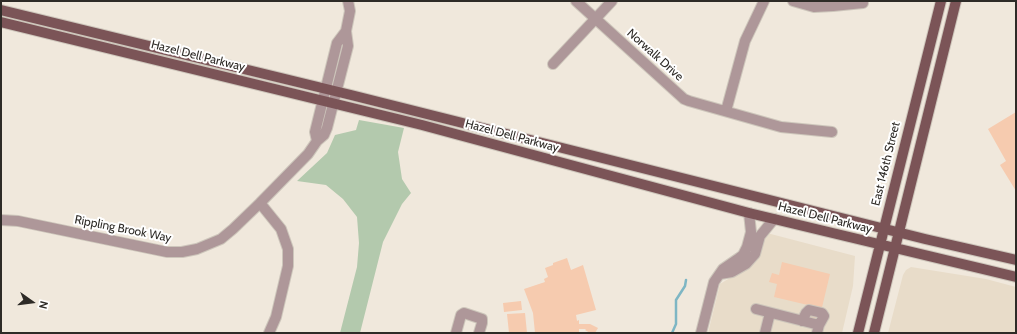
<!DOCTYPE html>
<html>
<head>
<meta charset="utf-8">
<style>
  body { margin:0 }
  #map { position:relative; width:1017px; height:334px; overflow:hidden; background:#f0e8dc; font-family:Cabin,sans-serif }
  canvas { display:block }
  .frame { position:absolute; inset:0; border:2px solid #2e2b27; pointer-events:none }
  .north { position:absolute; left:12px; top:282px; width:40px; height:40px; -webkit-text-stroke:3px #fff; paint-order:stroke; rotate:104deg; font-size:11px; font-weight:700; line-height:16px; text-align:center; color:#2e2b27 }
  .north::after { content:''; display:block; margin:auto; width:14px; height:18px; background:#2e2b27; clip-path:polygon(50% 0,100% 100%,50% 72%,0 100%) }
</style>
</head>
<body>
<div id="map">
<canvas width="1017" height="334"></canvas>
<div class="frame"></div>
<div class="north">N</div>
</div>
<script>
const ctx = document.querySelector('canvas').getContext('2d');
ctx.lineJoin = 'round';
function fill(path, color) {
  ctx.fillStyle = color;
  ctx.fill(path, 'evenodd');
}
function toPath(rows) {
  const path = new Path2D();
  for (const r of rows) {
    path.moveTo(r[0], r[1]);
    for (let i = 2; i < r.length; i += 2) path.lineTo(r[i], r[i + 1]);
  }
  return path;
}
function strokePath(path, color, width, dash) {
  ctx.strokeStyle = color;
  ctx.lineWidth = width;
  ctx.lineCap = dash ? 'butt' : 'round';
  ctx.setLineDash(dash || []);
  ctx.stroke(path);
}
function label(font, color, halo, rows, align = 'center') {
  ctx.font = font + ' Cabin,sans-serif';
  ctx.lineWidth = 4;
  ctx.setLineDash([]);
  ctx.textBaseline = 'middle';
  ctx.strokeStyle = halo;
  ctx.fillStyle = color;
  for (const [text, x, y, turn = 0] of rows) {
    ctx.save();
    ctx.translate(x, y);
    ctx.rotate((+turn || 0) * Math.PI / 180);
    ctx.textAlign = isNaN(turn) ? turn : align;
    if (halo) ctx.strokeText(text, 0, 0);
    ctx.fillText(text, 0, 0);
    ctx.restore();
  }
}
const built = toPath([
  [767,233,855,256,853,286,842,333,708,333,720,284,751,265,763,238],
  [911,267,986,279,1016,287,1016,333,888,333,903,275,906,270]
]);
const green = toPath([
  [359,120,404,128,398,152,402,179,411,193,402,204,383,242,360,333,340,333,357,267,359,243,357,217,343,199,326,185,297,181,327,153,335,135,356,130]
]);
const stream = toPath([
  [672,333,676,324,676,300,685,286,686,280]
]);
const building = toPath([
  [1016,112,1016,191,1000,165,1006,161,988,129],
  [567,258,571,270,583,265,596,310,576,315,577,321,579,320,579,324,590,324,598,328,595,333,590,333,585,330,586,329,579,329,579,333,535,333,533,313,524,289,545,282,544,279,548,277,545,268,553,265,553,263],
  [782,262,830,274,819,320,809,317,812,306,774,297,777,284,769,282,772,273,779,275],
  [521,301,522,310,504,312,503,303],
  [525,313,526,323,521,323,526,323,527,333,509,333,507,314]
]);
const minor = toPath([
  [576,1,684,99,689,101,781,127,832,132],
  [793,1,814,7,833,6,863,3],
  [553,64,612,1],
  [726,111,745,41,764,1],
  [317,141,315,132,337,43,346,31],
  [260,203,281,229,288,249,288,266,276,317,269,333],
  [1,220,18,221,167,252,182,252,197,249,221,239,233,229,260,203,308,154,317,141,324,135,327,128,348,46,346,31,350,11,348,1],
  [720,274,732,272,746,264,755,254,760,236,774,219],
  [756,309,819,325,817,333],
  [802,321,806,313,809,310,822,313,824,316,819,325],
  [456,333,461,315,464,313,482,319,482,323,479,333],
  [701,333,714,282,723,269,739,258,743,255,747,247,751,232,749,213],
  [765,333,770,313]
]);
const major = toPath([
  [1,10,351,95,925,239,1016,260],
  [1,22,422,125,749,213,1016,277],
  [858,333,941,1],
  [874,333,956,1]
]);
const streetNames = [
  ["Norwalk Drive",655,55,42],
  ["Hazel Dell Parkway",198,56,14],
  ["Hazel Dell Parkway",512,136,15],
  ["East 146th Street",886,164,-76],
  ["Hazel Dell Parkway",825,218,14],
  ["Rippling Brook Way",123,229,11]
];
fill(built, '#e8dcc9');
fill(green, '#b3c9ad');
strokePath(stream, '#7eb6c4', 2.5);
fill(building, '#f6cbaf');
strokePath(minor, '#cdc6bb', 12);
strokePath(major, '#cdc6bb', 12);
strokePath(minor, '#ae9799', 10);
strokePath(major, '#7b5457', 10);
label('12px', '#2e2b27', '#fff', streetNames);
</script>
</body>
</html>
